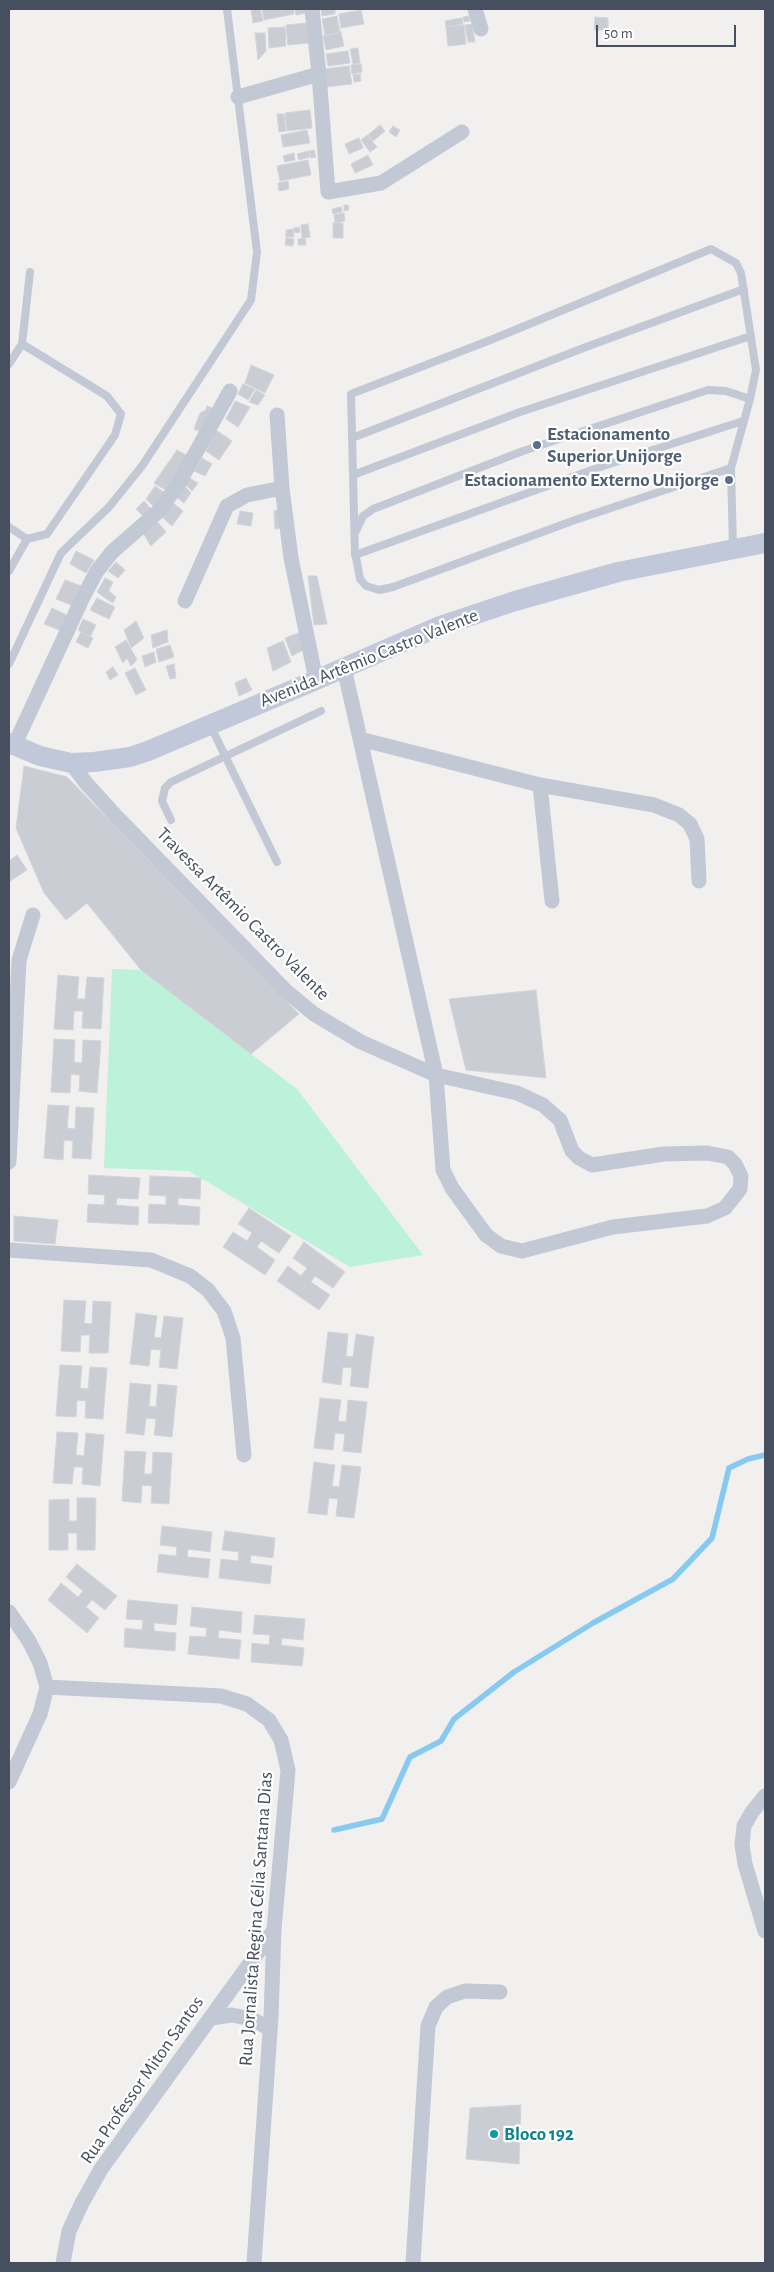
<!DOCTYPE html>
<html>
<head>
<meta charset="utf-8">
<style>
  body { margin:0 }
  #map { position:relative; width:774px; height:2272px; overflow:hidden; background:#f2efef; font-family:"Alegreya Sans",sans-serif }
  canvas { display:block }
  .frame { position:absolute; inset:0; border:10px solid #464f5e; pointer-events:none }
  .scale { position:absolute; left:596px; top:25px; width:140px; height:22px; box-sizing:border-box; border:2px solid #464f5e; border-top:0; padding-left:6px; font-size:15px; line-height:18px; white-space:nowrap; color:#464f5e; -webkit-text-stroke:4px #fff; paint-order:stroke }
</style>
</head>
<body>
<div id="map">
<canvas width="774" height="2272"></canvas>
<div class="frame"></div>
<div class="scale">50 m</div>
</div>
<script>
const ctx = document.querySelector('canvas').getContext('2d');
ctx.lineJoin = 'round';
function fill(path, color) {
  ctx.fillStyle = color;
  ctx.fill(path, 'evenodd');
}
function toPath(rows) {
  const path = new Path2D();
  for (const r of rows) {
    path.moveTo(r[0], r[1]);
    for (let i = 2; i < r.length; i += 2) path.lineTo(r[i], r[i + 1]);
  }
  return path;
}
function strokePath(path, color, width, dash) {
  ctx.strokeStyle = color;
  ctx.lineWidth = width;
  ctx.lineCap = dash ? 'butt' : 'round';
  ctx.setLineDash(dash || []);
  ctx.stroke(path);
}
function label(font, color, halo, rows, align = 'center') {
  ctx.font = font + ' "Alegreya Sans",sans-serif';
  ctx.lineWidth = 4.5;
  ctx.setLineDash([]);
  ctx.textBaseline = 'middle';
  ctx.strokeStyle = halo;
  ctx.fillStyle = color;
  for (const [text, x, y, turn = 0] of rows) {
    ctx.save();
    ctx.translate(x, y);
    ctx.rotate((+turn || 0) * Math.PI / 180);
    ctx.textAlign = isNaN(turn) ? turn : align;
    if (halo) ctx.strokeText(text, 0, 0);
    ctx.fillText(text, 0, 0);
    ctx.restore();
  }
}
const green = toPath([
  [112,969,141,970,297,1089,423,1255,350,1267,189,1171,104,1168]
]);
const stream = toPath([
  [334,1830,382,1819,410,1757,441,1741,454,1719,514,1672,593,1623,673,1579,712,1538,729,1468,748,1459,765,1455]
]);
const building = toPath([
  [251,9,260,9,263,21,253,23,251,9],
  [262,9,293,9,294,14,264,20,262,9],
  [295,9,306,9,307,13,296,15,295,9],
  [321,9,335,9,335,14,322,16,321,9],
  [361,10,364,24,341,28,339,14,361,10],
  [337,16,340,32,325,35,322,19,337,16],
  [469,16,470,21,464,22,463,17,469,16],
  [595,17,608,18,608,30,594,30,595,17],
  [462,18,463,24,446,27,445,21,462,18],
  [307,23,309,43,288,45,286,25,307,23],
  [472,24,475,42,468,42,465,25,472,24],
  [464,25,466,44,448,46,446,27,464,25],
  [285,27,286,46,269,48,268,28,285,27],
  [341,32,344,46,326,50,323,36,341,32],
  [255,33,265,33,266,51,258,60,255,33],
  [358,48,360,63,353,64,350,49,358,48],
  [348,51,350,63,328,66,326,54,348,51],
  [361,64,362,72,352,74,351,65,361,64],
  [349,66,352,84,326,87,324,69,349,66],
  [360,74,361,81,354,82,353,75,360,74],
  [310,110,312,128,287,131,285,113,310,110],
  [277,114,284,114,286,131,279,132,277,114],
  [380,125,385,131,373,141,368,135,380,125],
  [393,126,400,130,396,137,389,132,393,126],
  [307,130,310,143,283,147,281,135,307,130],
  [367,135,377,147,370,152,361,140,367,135],
  [359,138,363,148,349,154,345,144,359,138],
  [314,150,316,157,311,158,309,151,314,150],
  [308,151,310,157,299,160,297,154,308,151],
  [294,153,295,160,285,162,283,156,294,153],
  [368,155,373,165,355,173,351,164,368,155],
  [308,160,311,175,280,181,277,166,308,160],
  [288,181,289,189,279,191,278,183,288,181],
  [344,205,348,205,349,210,344,211,344,205],
  [341,207,342,212,333,214,332,209,341,207],
  [344,213,345,221,335,223,334,215,344,213],
  [333,223,343,223,343,238,333,238,333,223],
  [308,224,310,237,302,238,301,225,308,224],
  [299,227,300,232,295,233,294,228,299,227],
  [293,229,294,237,286,237,286,230,293,229],
  [286,238,294,239,293,246,285,245,286,238],
  [305,238,306,245,298,245,298,239,305,238],
  [251,365,274,375,265,393,245,383,251,365],
  [243,384,255,389,248,400,238,394,243,384],
  [256,390,265,395,258,405,249,402,256,390],
  [235,401,250,407,238,427,226,419,235,401],
  [207,406,214,409,206,434,194,429,200,413,206,410,207,406],
  [216,430,232,441,219,460,206,451,216,430],
  [177,450,190,457,169,492,154,483,177,450],
  [202,458,212,464,205,476,194,471,202,458],
  [188,477,198,483,192,491,183,482,188,477],
  [184,485,191,493,184,503,176,497,184,485],
  [155,486,168,495,154,507,146,499,155,486],
  [144,501,153,511,144,517,136,509,144,501],
  [173,503,183,511,172,526,163,518,173,503],
  [280,509,282,528,275,529,274,511,280,509],
  [240,511,253,513,251,526,237,524,240,511],
  [156,520,166,532,151,546,143,533,156,520],
  [76,551,94,560,86,573,70,564,76,551],
  [116,562,125,570,118,578,108,571,116,562],
  [308,576,317,576,327,624,314,625,308,576],
  [105,578,113,582,105,598,97,592,105,578],
  [65,580,81,586,71,605,56,599,65,580],
  [109,591,116,597,113,603,105,598,109,591],
  [97,598,115,607,109,619,90,610,97,598],
  [52,608,69,616,62,631,44,624,52,608],
  [83,619,96,625,90,637,78,630,83,619],
  [136,621,144,638,131,648,124,630,136,621],
  [167,630,168,642,153,648,151,635,167,630],
  [81,632,93,638,88,648,76,642,81,632],
  [301,632,307,648,292,656,285,638,301,632],
  [126,640,137,660,131,666,127,658,123,663,115,647,126,640],
  [283,641,291,662,273,671,267,648,283,641],
  [170,645,174,657,159,662,156,649,170,645],
  [154,652,156,662,145,667,142,656,154,652],
  [174,664,176,678,170,679,166,666,174,664],
  [113,667,118,675,110,680,106,672,113,667],
  [135,668,146,690,136,695,125,673,135,668],
  [246,678,252,690,239,696,235,683,246,678],
  [24,766,67,777,299,1014,251,1054,141,970,87,903,66,920,44,893,16,828,24,766],
  [17,855,27,870,9,882,9,861,17,855],
  [58,975,79,977,77,999,85,999,87,977,104,978,101,1029,82,1028,83,1011,74,1011,73,1030,54,1029,58,975],
  [536,990,546,1078,466,1070,449,999,536,990],
  [54,1039,75,1040,74,1062,82,1063,83,1040,101,1041,97,1093,79,1091,80,1075,71,1074,70,1093,51,1092,54,1039],
  [48,1105,69,1106,67,1128,75,1129,76,1107,94,1108,91,1159,72,1158,73,1141,64,1140,63,1160,44,1158,48,1105],
  [89,1175,140,1178,138,1199,117,1198,116,1205,139,1207,138,1225,87,1222,88,1204,104,1205,105,1195,88,1194,89,1175],
  [150,1176,201,1178,200,1199,178,1198,178,1205,200,1207,199,1225,148,1223,149,1204,166,1205,166,1196,149,1195,150,1176],
  [249,1208,291,1236,279,1253,261,1241,257,1247,275,1260,265,1275,223,1247,233,1232,247,1241,252,1233,238,1224,249,1208],
  [14,1216,58,1220,55,1244,14,1241,14,1216],
  [304,1242,345,1272,333,1288,315,1276,311,1282,330,1295,319,1310,277,1281,288,1266,301,1276,307,1268,293,1258,304,1242],
  [64,1300,86,1301,84,1323,92,1324,93,1301,111,1302,108,1353,89,1353,90,1335,81,1335,80,1352,61,1351,64,1300],
  [136,1313,157,1316,154,1337,161,1338,164,1316,183,1318,177,1369,159,1367,161,1350,151,1349,149,1366,130,1364,136,1313],
  [328,1332,348,1334,346,1356,353,1357,356,1334,374,1337,368,1388,350,1386,352,1368,343,1367,341,1385,322,1382,328,1332],
  [60,1365,82,1366,80,1388,88,1389,90,1367,107,1368,103,1419,85,1418,86,1401,77,1400,76,1417,56,1416,60,1365],
  [130,1383,151,1385,149,1406,156,1407,158,1384,177,1386,172,1437,154,1435,156,1419,146,1418,144,1435,126,1433,130,1383],
  [320,1398,341,1400,338,1421,346,1422,348,1400,367,1402,361,1453,343,1451,345,1434,335,1433,333,1450,314,1448,320,1398],
  [57,1432,78,1433,76,1455,84,1456,86,1433,104,1435,100,1486,82,1484,83,1467,74,1467,72,1484,53,1483,57,1432],
  [125,1451,146,1452,144,1474,152,1474,153,1452,172,1453,169,1504,151,1503,152,1486,142,1485,141,1503,122,1501,125,1451],
  [314,1462,335,1465,332,1486,339,1487,342,1465,361,1467,354,1518,336,1516,338,1499,329,1498,327,1515,308,1513,314,1462],
  [77,1498,96,1498,95,1550,77,1550,77,1533,68,1533,68,1550,49,1550,49,1500,69,1499,69,1521,77,1521,77,1498],
  [162,1526,212,1532,210,1552,188,1549,187,1557,210,1559,208,1578,157,1572,159,1554,176,1556,177,1547,160,1545,162,1526],
  [225,1531,275,1538,273,1558,251,1555,250,1563,272,1566,270,1584,219,1578,221,1559,238,1561,239,1552,222,1550,225,1531],
  [77,1564,117,1596,105,1610,92,1600,86,1607,99,1618,87,1633,48,1600,61,1583,78,1597,83,1591,66,1577,77,1564],
  [128,1600,178,1605,176,1625,154,1623,154,1631,176,1633,175,1651,124,1647,125,1628,142,1630,143,1620,126,1619,128,1600],
  [192,1607,242,1612,241,1633,219,1630,218,1638,241,1640,239,1659,188,1654,190,1636,206,1637,207,1628,190,1626,192,1607],
  [255,1615,305,1619,303,1640,282,1638,281,1645,304,1648,302,1666,251,1662,252,1643,269,1645,270,1635,253,1634,255,1615],
  [521,2105,519,2164,466,2159,470,2108,521,2105]
]);
const lane = toPath([
  [22,344,30,272],
  [9,364,22,344,107,396,121,414,115,435,47,534,27,539,9,527],
  [352,438,586,347,744,289],
  [353,475,520,412,751,336],
  [356,531,363,516,373,509,523,451,708,390,726,391,750,399],
  [733,548,731,468,750,399,756,370,741,273,736,263,711,249,493,339,351,394,355,555,603,466,743,421],
  [355,552,360,579,366,586,379,590,393,587,575,520,731,468],
  [9,571,27,539],
  [9,664,61,553,109,507,142,466,251,300,257,252,227,9],
  [211,727,277,862],
  [171,820,162,801,165,788,171,782,321,711]
]);
const street = toPath([
  [475,9,481,29],
  [319,74,328,192,381,183,462,132],
  [238,97,319,74,312,9],
  [277,415,282,488,291,558,316,680],
  [185,601,227,506,247,495,282,488],
  [360,739,540,785,654,805,679,815,690,824,697,839,699,881],
  [14,746,82,599,97,571,112,552,160,510,180,481,230,391],
  [71,763,86,783,115,815,286,991,314,1014,361,1042,436,1075,517,1093,543,1105,560,1120,572,1151,579,1158,592,1165,664,1154,707,1153,728,1157,735,1164,741,1176,740,1189,725,1208,707,1216,613,1227,522,1251,501,1246,486,1235,452,1188,443,1170,436,1075,344,668],
  [540,785,552,901],
  [9,1162,19,960,33,915],
  [9,1250,151,1260,190,1276,208,1290,224,1311,233,1338,244,1455],
  [9,1612,29,1641,40,1663,47,1687,40,1714,9,1782],
  [47,1687,221,1696,247,1704,269,1720,281,1740,288,1770,274,1930,271,2017,254,2263],
  [765,1796,752,1812,744,1826,742,1845,745,1864,765,1931],
  [211,2018,232,2015,252,2019,270,2029],
  [63,2263,69,2231,82,2203,101,2169,274,1930],
  [413,2263,428,2026,436,2007,447,1997,465,1991,500,1992]
]);
const secondary = toPath([
  [9,743,40,756,71,763,94,762,130,757,148,751,316,680,440,626,515,601,618,572,765,543]
]);
const markers = [
  [537,445,5,"#5c6f8a"],
  [729,480,5,"#5c6f8a"],
  [494,2134,5,"#0f9aa8"]
];
const serviceNames = [
  ["Estacionamento",547,434],
  ["Superior Unijorge",547,456],
  ["Estacionamento Externo Unijorge",719,480,"right"]
];
const streetNames = [
  ["Avenida Artêmio Castro Valente",369,658,-22],
  ["Travessa Artêmio Castro Valente",243,914,45],
  ["Rua Jornalista Regina Célia Santana Dias",256,1919,-86],
  ["Rua Professor Miton Santos",142,2080,-55]
];
const cultureNames = [
  ["Bloco 192",504,2134]
];
fill(green, '#bbf2d9');
strokePath(stream, '#86c9f1', 5.5);
fill(building, '#cbcdd5');
strokePath(building, '#d3d4db', 1);
strokePath(lane, '#c2c9d5', 8);
strokePath(street, '#c2c9d5', 15);
strokePath(secondary, '#c1c8d9', 20);
for (const [x, y, r, color] of markers) {
  const dot = new Path2D();
  dot.arc(x, y, r, 0, 2 * Math.PI);
  ctx.fillStyle = color;
  ctx.fill(dot);
  strokePath(dot, '#fff', 2);
}
label('bold 19px', '#4e5e75', '#fff', serviceNames, 'left');
label('19px', '#464f5e', '#fff', streetNames);
label('bold 19px', '#0d838f', '#fff', cultureNames, 'left');
</script>
</body>
</html>
